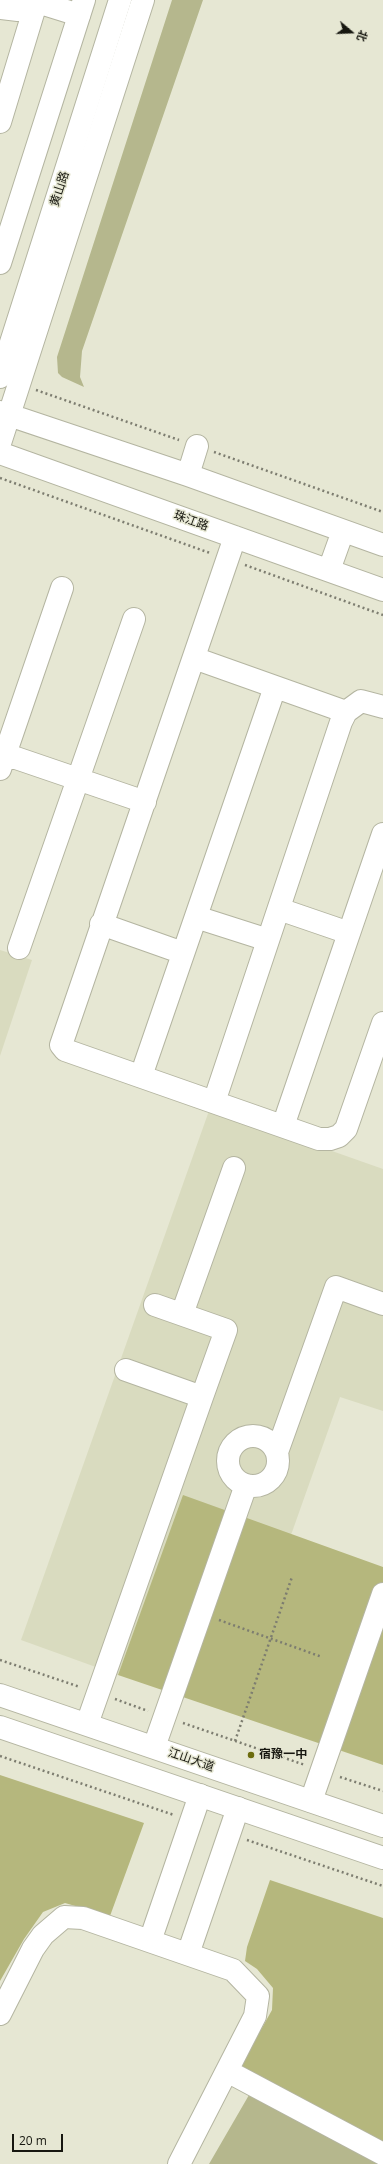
<!DOCTYPE html>
<html>
<head>
<meta charset="utf-8">
<style>
  body { margin:0 }
  #map { position:relative; width:383px; height:2164px; overflow:hidden; background:#e6e7d3; font-family:"Open Sans","Noto Sans SC",sans-serif }
  canvas { display:block }
  .north { position:absolute; left:331px; top:12px; width:40px; height:40px; -webkit-text-stroke:3px #e6e7d3; paint-order:stroke; rotate:109deg; font-size:11px; font-weight:700; line-height:16px; text-align:center; color:#171710 }
  .north::after { content:''; display:block; margin:auto; width:14px; height:18px; background:#171710; clip-path:polygon(50% 0,100% 100%,50% 72%,0 100%) }
  .scale { position:absolute; left:12px; top:2134px; width:51px; height:18px; box-sizing:border-box; border:2px solid #171710; border-top:0; padding-left:5px; font-size:12px; line-height:14px; white-space:nowrap; color:#171710; -webkit-text-stroke:3px #e6e7d3; paint-order:stroke }
</style>
</head>
<body>
<div id="map">
<canvas width="383" height="2164"></canvas>
<div class="north">北</div>
<div class="scale">20 m</div>
</div>
<script>
const ctx = document.querySelector('canvas').getContext('2d');
ctx.lineJoin = 'round';
function fill(path, color) {
  ctx.fillStyle = color;
  ctx.fill(path, 'evenodd');
}
function toPath(rows) {
  const path = new Path2D();
  for (const r of rows) {
    if (r.length === 3) {
      path.moveTo(r[0] + r[2], r[1]);
      path.arc(r[0], r[1], r[2], 0, 2 * Math.PI);
      continue;
    }
    path.moveTo(r[0], r[1]);
    for (let i = 2; i < r.length; i += 2) path.lineTo(r[i], r[i + 1]);
  }
  return path;
}
function strokePath(path, color, width, dash) {
  ctx.strokeStyle = color;
  ctx.lineWidth = width;
  ctx.lineCap = dash ? 'butt' : 'round';
  ctx.setLineDash(dash || []);
  ctx.stroke(path);
}
function label(font, color, halo, rows, align = 'center') {
  ctx.font = font + ' "Open Sans","Noto Sans SC",sans-serif';
  ctx.lineWidth = 3;
  ctx.setLineDash([]);
  ctx.textBaseline = 'middle';
  ctx.strokeStyle = halo;
  ctx.fillStyle = color;
  for (const [text, x, y, turn = 0] of rows) {
    ctx.save();
    ctx.translate(x, y);
    ctx.rotate((+turn || 0) * Math.PI / 180);
    ctx.textAlign = isNaN(turn) ? turn : align;
    if (halo) ctx.strokeText(text, 0, 0);
    ctx.fillText(text, 0, 0);
    ctx.restore();
  }
}
const built = toPath([
  [0,950,32,960,0,1056],
  [210,1108,383,1169,383,1411,340,1397,291,1535,184,1496,118,1675,21,1640]
]);
const green = toPath([
  [172,0,203,0,82,351,80,377,84,387,62,377,58,373,57,357],
  [249,2095,378,2164,209,2164]
]);
const forest = toPath([
  [183,1495,383,1567,383,1765,118,1675],
  [0,1775,144,1823,110,1916,65,1903,43,1912,24,1939,0,1981],
  [270,1880,383,1918,383,2147,239,2069,272,2010,273,1988,257,1969,245,1961,247,1947]
]);
const path = toPath([
  [36,390,179,440],
  [214,452,383,512],
  [0,478,210,553],
  [245,565,383,615],
  [219,1620,322,1657],
  [0,1660,80,1687],
  [115,1699,148,1711],
  [183,1723,305,1765],
  [235,1741,292,1577],
  [0,1756,174,1815],
  [340,1777,383,1791],
  [247,1840,383,1886]
]);
const minor = toPath([
  [31,0,79,15],
  [0,8,18,10,24,6,27,0],
  [0,122,37,0],
  [0,412,188,475,383,545],
  [0,443,143,0],
  [0,453,383,590],
  [188,475,197,446],
  [235,537,61,1045,65,1050,319,1139,330,1139,339,1136,346,1129,383,1023],
  [329,570,343,531],
  [194,658,346,712],
  [0,758,16,758,145,802],
  [0,769,62,588],
  [279,909,349,933],
  [196,917,268,940],
  [101,924,183,953],
  [19,948,134,619],
  [141,1076,275,687],
  [214,1102,341,722,346,712,361,701,383,707],
  [283,1126,383,834],
  [155,1305,226,1330,202,1397],
  [182,1314,234,1168],
  [253,1461,25],
  [277,1452,336,1287,383,1304],
  [87,1724,202,1397,126,1370],
  [154,1747,246,1485],
  [311,1801,383,1594],
  [150,1941,200,1795],
  [188,1954,238,1808],
  [0,2014,33,1949,43,1935,64,1917,83,1918,233,1970,258,1996,255,2016,179,2164],
  [227,2071,383,2154]
]);
const major = toPath([
  [0,263,84,0],
  [0,377,120,0],
  [0,1695,383,1826],
  [0,1727,383,1858]
]);
const markers = [
  [251,1755,4,"#6c6c0d"]
];
const streetNames = [
  ["黄山路",60,189,-72],
  ["珠江路",191,521,20],
  ["江山大道",191,1760,19]
];
const poiNames = [
  ["宿豫一中",259,1755]
];
fill(built, '#d9dbbf');
fill(green, '#b5b78d');
fill(forest, '#b5b77d');
strokePath(minor, '#b4b5a1', 24);
strokePath(major, '#b4b5a1', 24);
strokePath(path, '#7d7d70', 2.5, [2, 3]);
strokePath(minor, '#fff', 22);
strokePath(major, '#fff', 22);
for (const [x, y, r, color] of markers) {
  const dot = new Path2D();
  dot.arc(x, y, r, 0, 2 * Math.PI);
  ctx.fillStyle = color;
  ctx.fill(dot);
  strokePath(dot, '#e6e7d3', 1.5);
}
label('12px', '#171710', '#e6e7d3', streetNames);
label('bold 12px', '#171710', '#e6e7d3', poiNames, 'left');
</script>
</body>
</html>
